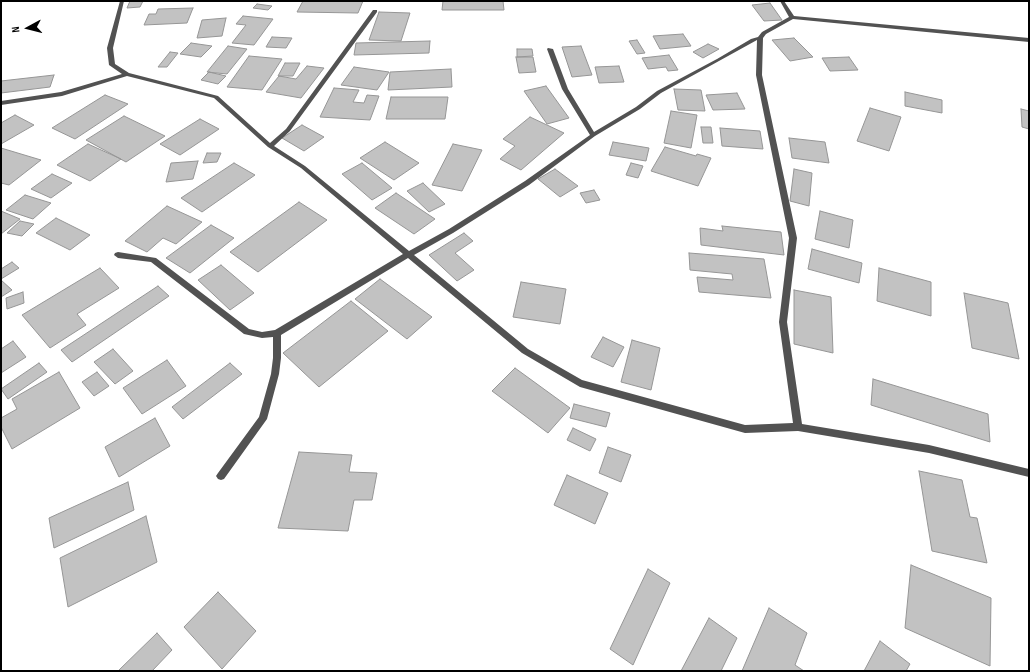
<!DOCTYPE html>
<html>
<head>
<meta charset="utf-8">
<style>
  body { margin:0 }
  #map { position:relative; width:1030px; height:672px; overflow:hidden; background:#fff; font-family:"Sofia Sans Condensed",sans-serif }
  canvas { display:block }
  .frame { position:absolute; inset:0; border:2px solid #000; pointer-events:none }
  .north { position:absolute; left:8px; top:8px; width:40px; height:40px; -webkit-text-stroke:3px #fff; paint-order:stroke; rotate:263deg; font-size:11px; font-weight:700; line-height:16px; text-align:center; color:#000 }
  .north::after { content:''; display:block; margin:auto; width:14px; height:18px; background:#000; clip-path:polygon(50% 0,100% 100%,50% 72%,0 100%) }
</style>
</head>
<body>
<div id="map">
<canvas width="1030" height="672"></canvas>
<div class="frame"></div>
<div class="north">N</div>
</div>
<script>
const ctx = document.querySelector('canvas').getContext('2d');
ctx.lineJoin = 'round';
function fill(path, color) {
  ctx.fillStyle = color;
  ctx.fill(path, 'evenodd');
}
function toPath(rows) {
  const path = new Path2D();
  for (const r of rows) {
    path.moveTo(r[0], r[1]);
    for (let i = 2; i < r.length; i += 2) path.lineTo(r[i], r[i + 1]);
  }
  return path;
}
function strokePath(path, color, width, dash) {
  ctx.strokeStyle = color;
  ctx.lineWidth = width;
  ctx.lineCap = dash ? 'butt' : 'round';
  ctx.setLineDash(dash || []);
  ctx.stroke(path);
}
const building = toPath([
  [130,1,143,1,140,7,127,8,130,1],
  [303,1,363,1,358,13,297,12,303,1],
  [443,1,503,1,504,10,442,10,443,1],
  [770,3,782,20,764,21,752,5,770,3],
  [257,4,272,6,268,10,253,8,257,4],
  [193,8,187,23,144,25,149,14,156,14,158,9,193,8],
  [379,12,410,13,401,41,369,40,379,12],
  [243,16,273,19,254,45,232,43,246,25,236,24,243,16],
  [226,18,222,36,197,38,202,20,226,18],
  [683,34,691,46,660,49,653,36,683,34],
  [272,37,292,38,286,48,266,47,272,37],
  [794,38,813,57,790,61,772,40,794,38],
  [637,40,645,53,637,54,629,41,637,40],
  [430,41,429,53,354,55,356,43,430,41],
  [191,43,212,46,201,57,180,54,191,43],
  [708,44,719,49,703,58,693,52,708,44],
  [228,46,247,49,227,74,207,72,228,46],
  [581,46,592,75,572,77,562,47,581,46],
  [517,49,532,49,533,56,517,57,517,49],
  [170,52,178,53,167,67,158,67,170,52],
  [669,55,678,70,668,71,666,67,648,69,642,58,669,55],
  [249,56,282,59,262,90,227,87,249,56],
  [516,57,533,57,536,72,519,73,516,57],
  [849,57,858,70,830,71,822,58,849,57],
  [285,63,300,63,293,76,278,76,285,63],
  [307,66,324,68,301,98,266,92,279,76,296,79,307,66],
  [619,66,624,82,599,83,595,67,619,66],
  [354,67,389,72,377,90,341,85,354,67],
  [451,69,452,87,388,90,390,72,451,69],
  [209,72,226,76,218,84,201,80,209,72],
  [54,75,50,87,1,93,1,81,54,75],
  [546,86,569,118,547,124,524,91,546,86],
  [334,88,359,90,353,102,364,103,367,95,379,96,370,120,320,117,334,88],
  [674,89,701,90,705,111,678,110,674,89],
  [905,92,942,100,942,113,905,106,905,92],
  [737,93,745,109,713,110,706,95,737,93],
  [105,95,128,104,75,139,52,128,105,95],
  [391,97,448,97,445,119,386,119,391,97],
  [870,108,901,117,889,151,857,141,870,108],
  [1021,109,1029,111,1029,129,1022,127,1021,109],
  [671,111,697,115,691,148,664,143,671,111],
  [15,115,34,125,1,144,1,123,15,115],
  [124,116,165,136,126,162,86,140,124,116],
  [530,117,564,133,521,170,500,159,515,146,503,139,530,117],
  [200,119,219,129,180,155,160,144,200,119],
  [302,125,324,137,304,151,282,138,302,125],
  [701,127,711,127,713,143,703,143,701,127],
  [720,128,760,131,763,149,722,146,720,128],
  [789,138,825,142,829,163,792,158,789,138],
  [385,142,419,163,394,180,360,158,385,142],
  [613,142,649,148,646,161,609,155,613,142],
  [88,144,121,159,90,181,57,165,88,144],
  [453,144,482,150,462,191,432,185,453,144],
  [665,147,696,156,697,154,711,158,698,186,651,171,665,147],
  [1,148,41,160,9,185,1,183,1,148],
  [207,153,221,153,217,162,203,163,207,153],
  [198,161,193,179,166,182,171,163,198,161],
  [234,163,255,175,202,212,181,198,234,163],
  [362,163,392,188,372,200,342,174,362,163],
  [631,163,643,166,638,178,626,175,631,163],
  [555,169,578,186,560,197,538,179,555,169],
  [794,169,812,173,809,206,790,201,794,169],
  [52,174,72,183,51,198,31,189,52,174],
  [423,183,445,204,429,212,407,191,423,183],
  [594,190,600,200,586,203,580,193,594,190],
  [396,193,435,219,414,234,375,208,396,193],
  [25,195,51,203,33,219,6,210,25,195],
  [299,202,327,220,258,272,230,252,299,202],
  [167,206,202,222,176,244,163,238,147,252,125,241,167,206],
  [1,211,20,219,1,234,1,211],
  [820,211,853,220,849,248,815,239,820,211],
  [56,218,90,235,70,250,36,233,56,218],
  [20,221,34,224,22,236,7,233,20,221],
  [211,225,234,238,190,273,166,258,211,225],
  [722,226,781,232,784,255,701,245,700,228,723,231,722,226],
  [464,233,473,241,455,253,474,270,457,281,429,255,464,233],
  [812,249,862,263,859,283,808,269,812,249],
  [689,253,764,259,771,298,699,292,697,277,733,280,732,274,690,270,689,253],
  [12,262,19,268,1,279,1,269,12,262],
  [221,265,254,293,230,310,198,280,221,265],
  [100,268,119,288,77,314,86,325,50,348,22,315,100,268],
  [879,268,931,282,931,316,877,301,879,268],
  [380,279,432,317,407,339,355,299,380,279],
  [1,280,12,290,1,297,1,280],
  [521,282,566,289,560,324,513,317,521,282],
  [158,286,169,296,72,362,61,350,158,286],
  [794,290,831,297,833,353,794,344,794,290],
  [23,292,24,303,7,309,6,298,23,292],
  [964,293,1008,303,1019,359,972,348,964,293],
  [351,301,388,331,319,387,283,353,351,301],
  [603,337,624,347,613,367,591,357,603,337],
  [632,340,660,348,651,390,621,382,632,340],
  [13,341,26,357,1,373,1,349,13,341],
  [113,349,133,371,115,384,94,362,113,349],
  [167,360,186,386,142,414,123,388,167,360],
  [39,363,47,372,8,399,1,389,39,363],
  [230,363,242,374,183,419,172,407,230,363],
  [515,368,570,408,548,433,492,391,515,368],
  [59,372,80,408,12,449,1,427,1,418,17,409,12,399,59,372],
  [97,372,109,386,94,396,82,382,97,372],
  [873,379,988,414,990,442,871,405,873,379],
  [574,404,610,413,606,427,570,418,574,404],
  [155,418,170,446,119,477,105,447,155,418],
  [573,428,596,439,590,451,567,440,573,428],
  [608,447,631,455,621,482,599,473,608,447],
  [299,452,352,455,349,472,377,473,372,500,354,500,348,531,278,528,299,452],
  [919,471,962,480,970,517,977,518,987,563,932,551,919,471],
  [567,475,608,493,595,524,554,505,567,475],
  [128,482,134,510,54,548,49,518,128,482],
  [146,516,157,562,68,607,60,558,146,516],
  [911,565,991,598,990,666,905,628,911,565],
  [648,569,670,583,633,665,610,649,648,569],
  [218,592,256,631,222,669,184,627,218,592],
  [769,608,807,633,795,665,804,671,742,671,769,608],
  [709,618,737,638,721,671,681,671,709,618],
  [157,633,172,650,152,671,118,671,157,633],
  [880,641,910,664,906,671,864,671,880,641]
]);
const street = toPath([
  [120,1,124,1,113,48,115,64,129,73,218,96,270,143,286,129,373,10,377,10,377,12,290,131,274,146,305,166,409,251,449,229,525,181,590,135,562,89,547,49,548,48,553,49,568,89,594,132,636,107,657,91,717,59,751,39,758,37,762,32,789,17,780,1,784,1,794,16,1029,38,1029,42,793,19,766,34,763,38,762,75,797,238,787,322,802,424,929,445,1029,469,1029,477,929,453,798,431,745,433,580,387,522,353,408,258,281,335,281,358,279,374,267,419,224,479,221,480,218,479,216,476,218,473,259,417,271,374,273,358,273,337,262,338,244,334,151,262,118,258,114,255,115,253,118,252,156,258,249,329,262,332,275,330,403,254,301,168,268,147,214,98,127,76,62,96,1,105,1,101,61,92,122,74,109,65,107,48,120,1],
  [757,40,756,75,789,238,779,322,793,423,745,425,582,380,528,349,414,255,453,233,529,185,595,136,640,109,661,93,757,40]
]);
fill(building, '#c2c2c2');
strokePath(building, '#969696', 1);
fill(street, '#525252');
</script>
</body>
</html>
